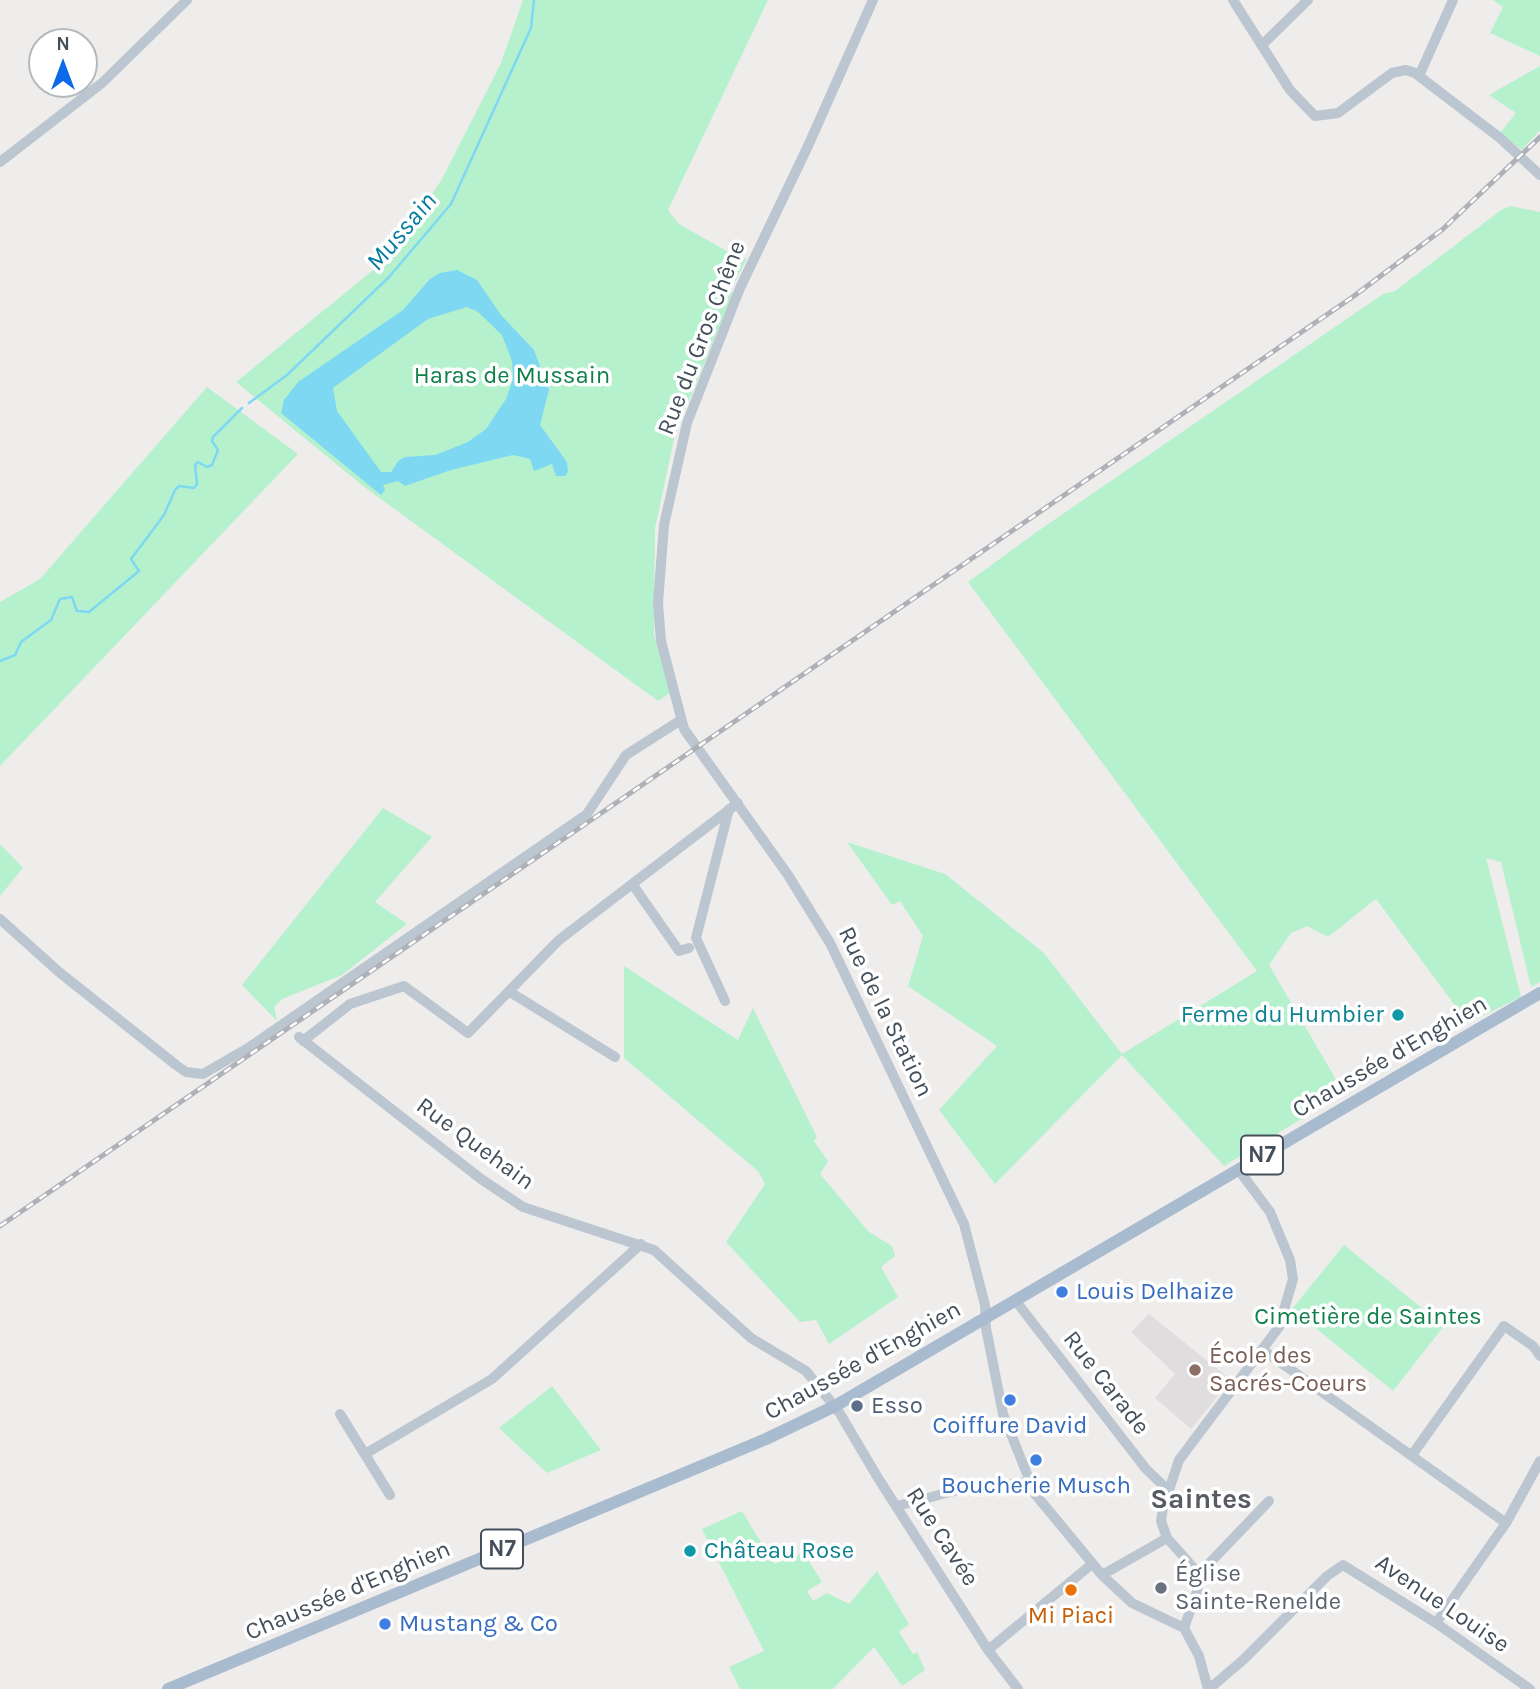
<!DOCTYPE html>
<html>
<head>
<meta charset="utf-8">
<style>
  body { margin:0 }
  #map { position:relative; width:1540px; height:1689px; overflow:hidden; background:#efecec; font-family:Karla,sans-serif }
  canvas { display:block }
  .north { position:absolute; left:28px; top:28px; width:70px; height:70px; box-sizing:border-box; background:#fff; border:2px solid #b4b9bd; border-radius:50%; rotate:0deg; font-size:19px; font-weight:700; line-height:28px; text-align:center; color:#434f5b }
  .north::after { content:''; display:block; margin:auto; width:24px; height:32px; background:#0c69e8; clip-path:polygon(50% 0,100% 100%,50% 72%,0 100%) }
</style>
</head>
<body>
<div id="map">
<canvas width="1540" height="1689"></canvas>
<div class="north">N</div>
</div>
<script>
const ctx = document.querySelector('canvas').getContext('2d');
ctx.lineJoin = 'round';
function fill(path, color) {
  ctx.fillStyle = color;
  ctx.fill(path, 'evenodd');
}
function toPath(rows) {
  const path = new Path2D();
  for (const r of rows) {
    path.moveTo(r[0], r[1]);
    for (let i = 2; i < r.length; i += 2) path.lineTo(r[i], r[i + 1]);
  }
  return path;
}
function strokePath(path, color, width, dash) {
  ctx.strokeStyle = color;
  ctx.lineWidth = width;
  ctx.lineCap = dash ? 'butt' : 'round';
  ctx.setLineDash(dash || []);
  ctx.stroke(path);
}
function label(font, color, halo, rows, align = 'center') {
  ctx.font = font + ' Karla,sans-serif';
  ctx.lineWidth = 7;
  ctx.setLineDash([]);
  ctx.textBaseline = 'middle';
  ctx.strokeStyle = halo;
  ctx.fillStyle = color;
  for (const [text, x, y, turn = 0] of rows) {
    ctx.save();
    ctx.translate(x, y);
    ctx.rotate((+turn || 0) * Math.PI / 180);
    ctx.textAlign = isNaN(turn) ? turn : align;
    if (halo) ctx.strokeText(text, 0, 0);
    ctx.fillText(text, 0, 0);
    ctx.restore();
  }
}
const education = toPath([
  [1149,1314,1231,1380,1191,1429,1155,1398,1175,1374,1131,1332]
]);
const green = toPath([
  [523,0,768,0,668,210,679,224,741,259,747,258,736,280,729,285,733,293,675,435,655,528,654,635,670,693,658,701,363,486,236,382,378,266,401,240,442,179,501,63],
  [1493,0,1540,0,1540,56,1490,33,1503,7],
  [1540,66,1540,130,1522,150,1500,133,1516,113,1489,95],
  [1510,206,1540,212,1540,982,1531,987,1501,862,1486,858,1521,997,1468,1023,1376,899,1328,937,1307,926,1291,933,1269,965,1344,1093,1224,1166,1122,1055,995,1184,939,1110,997,1046,908,986,923,936,900,901,892,905,847,842,945,874,1044,953,1122,1054,1257,971,968,582,1038,531,1383,294,1395,291,1501,210],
  [207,387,298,454,0,766,0,602,40,579],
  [383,808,432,837,375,902,407,924,342,975,282,999,274,1007,277,1021,242,985],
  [0,844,23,868,0,896],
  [624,966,738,1040,753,1008,817,1137,814,1141,828,1161,820,1174,869,1232,892,1246,895,1256,881,1267,898,1297,829,1344,816,1320,800,1322,726,1242,765,1184,758,1171,624,1058],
  [1344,1245,1444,1326,1393,1391,1292,1309],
  [552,1386,601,1450,547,1473,499,1428],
  [742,1511,774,1564,804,1553,822,1582,807,1591,813,1601,827,1593,849,1604,877,1571,909,1624,899,1632,913,1654,917,1652,925,1670,902,1686,874,1647,833,1689,740,1689,729,1667,764,1651,702,1529]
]);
const water = toPath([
  [457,270,477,280,501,315,534,350,549,390,540,425,567,462,568,472,565,476,556,476,552,464,534,471,530,459,513,455,451,470,405,486,398,481,383,485,385,490,381,495,281,413,284,400,298,382,403,310,430,279,440,273],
  [467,307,478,312,502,335,512,361,513,379,506,399,486,429,468,442,435,455,405,457,399,460,391,472,381,472,337,411,333,388,428,319]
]);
const stream = toPath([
  [249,403,287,375,389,277,451,204,531,28,534,0],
  [0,661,15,655,21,642,51,620,60,599,72,597,77,611,89,612,139,571,131,559,164,515,175,490,179,486,194,488,197,484,195,465,198,462,207,467,212,465,218,450,212,441,213,437,242,408]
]);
const minor = toPath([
  [873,0,808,146,740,288,687,423,664,525,658,603,661,641,684,729,788,875,830,943,964,1224,985,1305,986,1328,1003,1414,1035,1494,1102,1575],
  [1233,0,1290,90,1315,116,1338,113,1392,73,1406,70,1415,73,1500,138,1540,175],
  [1262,45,1308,0],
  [1419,76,1453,0],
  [0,162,102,83,187,0],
  [633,885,679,951,689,948],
  [0,919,59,972,176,1065,186,1072,203,1074,248,1048,587,814,626,755,681,720],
  [510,992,615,1057],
  [725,1001,696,938,729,809],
  [299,1037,481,1179,523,1207,654,1250,751,1338,806,1371,839,1412,878,1478,988,1650,1018,1689],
  [303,1041,350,1004,404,986,468,1033,559,940,738,803],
  [1015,1300,1146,1469,1168,1490],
  [1263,1350,1506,1523],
  [340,1414,390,1495],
  [365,1454,492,1379,641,1244],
  [1412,1455,1504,1326,1533,1346,1540,1356],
  [897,1506,958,1490,1030,1482],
  [1167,1538,1161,1521,1163,1508,1179,1460,1279,1327,1293,1279,1290,1260,1270,1212,1238,1169],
  [1199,1574,1269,1501],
  [1436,1623,1506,1523,1540,1461],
  [1184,1628,1198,1589,1199,1574,1167,1538,1102,1575,1132,1603,1184,1628,1199,1656,1208,1689],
  [988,1650,1092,1564],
  [1209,1689,1243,1660,1327,1576,1343,1565,1436,1623,1530,1689]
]);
const major = toPath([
  [168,1689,766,1439,835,1406,1540,993]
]);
const rail = toPath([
  [0,1226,1354,296,1443,229,1540,137]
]);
const markers = [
  [1398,1015,7,"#0f9aa8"],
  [1062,1292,7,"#3f7fe0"],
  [1195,1370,7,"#8d6e63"],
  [1010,1400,7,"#3f7fe0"],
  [857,1406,7,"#5c6f8a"],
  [1036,1460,7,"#3f7fe0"],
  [690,1551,7,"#0f9aa8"],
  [1161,1588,7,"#6b7280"],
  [1071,1590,7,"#e8710a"],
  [385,1624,7,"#3f7fe0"]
];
const shields = [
  [1262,1155,42],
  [502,1549,42]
];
const shieldNames = [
  ["N7",1262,1155],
  ["N7",502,1549]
];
const streetNames = [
  ["Rue du Gros Chêne",702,338,-69],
  ["Rue de la Station",885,1012,64],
  ["Chaussée d'Enghien",1390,1057,-30],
  ["Rue Quehain",475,1144,36],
  ["Chaussée d'Enghien",863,1361,-29],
  ["Rue Carade",1106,1383,52],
  ["Rue Cavée",942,1537,57],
  ["Chaussée d'Enghien",348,1591,-23],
  ["Avenue Louise",1442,1604,34]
];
const parkNames = [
  ["Haras de Mussain",512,376],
  ["Cimetière de Saintes",1368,1317]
];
const cultureNames = [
  ["Ferme du Humbier",1384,1015],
  ["Château Rose",704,1551,"left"]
];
const shopNames = [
  ["Louis Delhaize",1076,1292],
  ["Coiffure David",1010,1426,"center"],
  ["Boucherie Musch",1036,1486,"center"],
  ["Mustang & Co",399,1624]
];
const educationNames = [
  ["École des",1209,1356],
  ["Sacrés-Coeurs",1209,1384]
];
const serviceNames = [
  ["Esso",871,1406]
];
const worshipNames = [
  ["Église",1175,1574],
  ["Sainte-Renelde",1175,1602]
];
const foodNames = [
  ["Mi Piaci",1071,1616]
];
const waterNames = [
  ["Mussain",402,232,-50]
];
const quarterNames = [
  ["Saintes",1201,1500]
];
fill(education, '#e0ddde');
fill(green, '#b6f1ce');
fill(water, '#7fd8f1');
strokePath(stream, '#7fd8f1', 2.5);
strokePath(minor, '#bbc6d0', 10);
strokePath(major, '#a9bbce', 12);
strokePath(rail, '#aeb1b7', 5);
strokePath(rail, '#fff', 2.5, [8]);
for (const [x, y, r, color] of markers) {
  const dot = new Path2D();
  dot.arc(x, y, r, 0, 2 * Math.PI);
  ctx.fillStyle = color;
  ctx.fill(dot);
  strokePath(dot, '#fff', 2.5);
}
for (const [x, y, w] of shields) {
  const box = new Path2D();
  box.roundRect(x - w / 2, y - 19.5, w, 39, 5);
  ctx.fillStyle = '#fff';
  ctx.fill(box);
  strokePath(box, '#434f5b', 2);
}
label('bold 23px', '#434f5b', null, shieldNames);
label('24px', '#434f5b', '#fff', streetNames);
label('24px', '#10804a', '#fff', parkNames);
label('24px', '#0d838f', '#fff', cultureNames, 'right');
label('24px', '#366cbe', '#fff', shopNames, 'left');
label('24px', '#785e54', '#fff', educationNames, 'left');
label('24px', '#4e5e75', '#fff', serviceNames, 'left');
label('24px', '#5b616d', '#fff', worshipNames, 'left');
label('24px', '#c56008', '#fff', foodNames);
label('italic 26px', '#047c9e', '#fff', waterNames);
label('bold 28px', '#585c62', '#fff', quarterNames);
</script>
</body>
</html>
